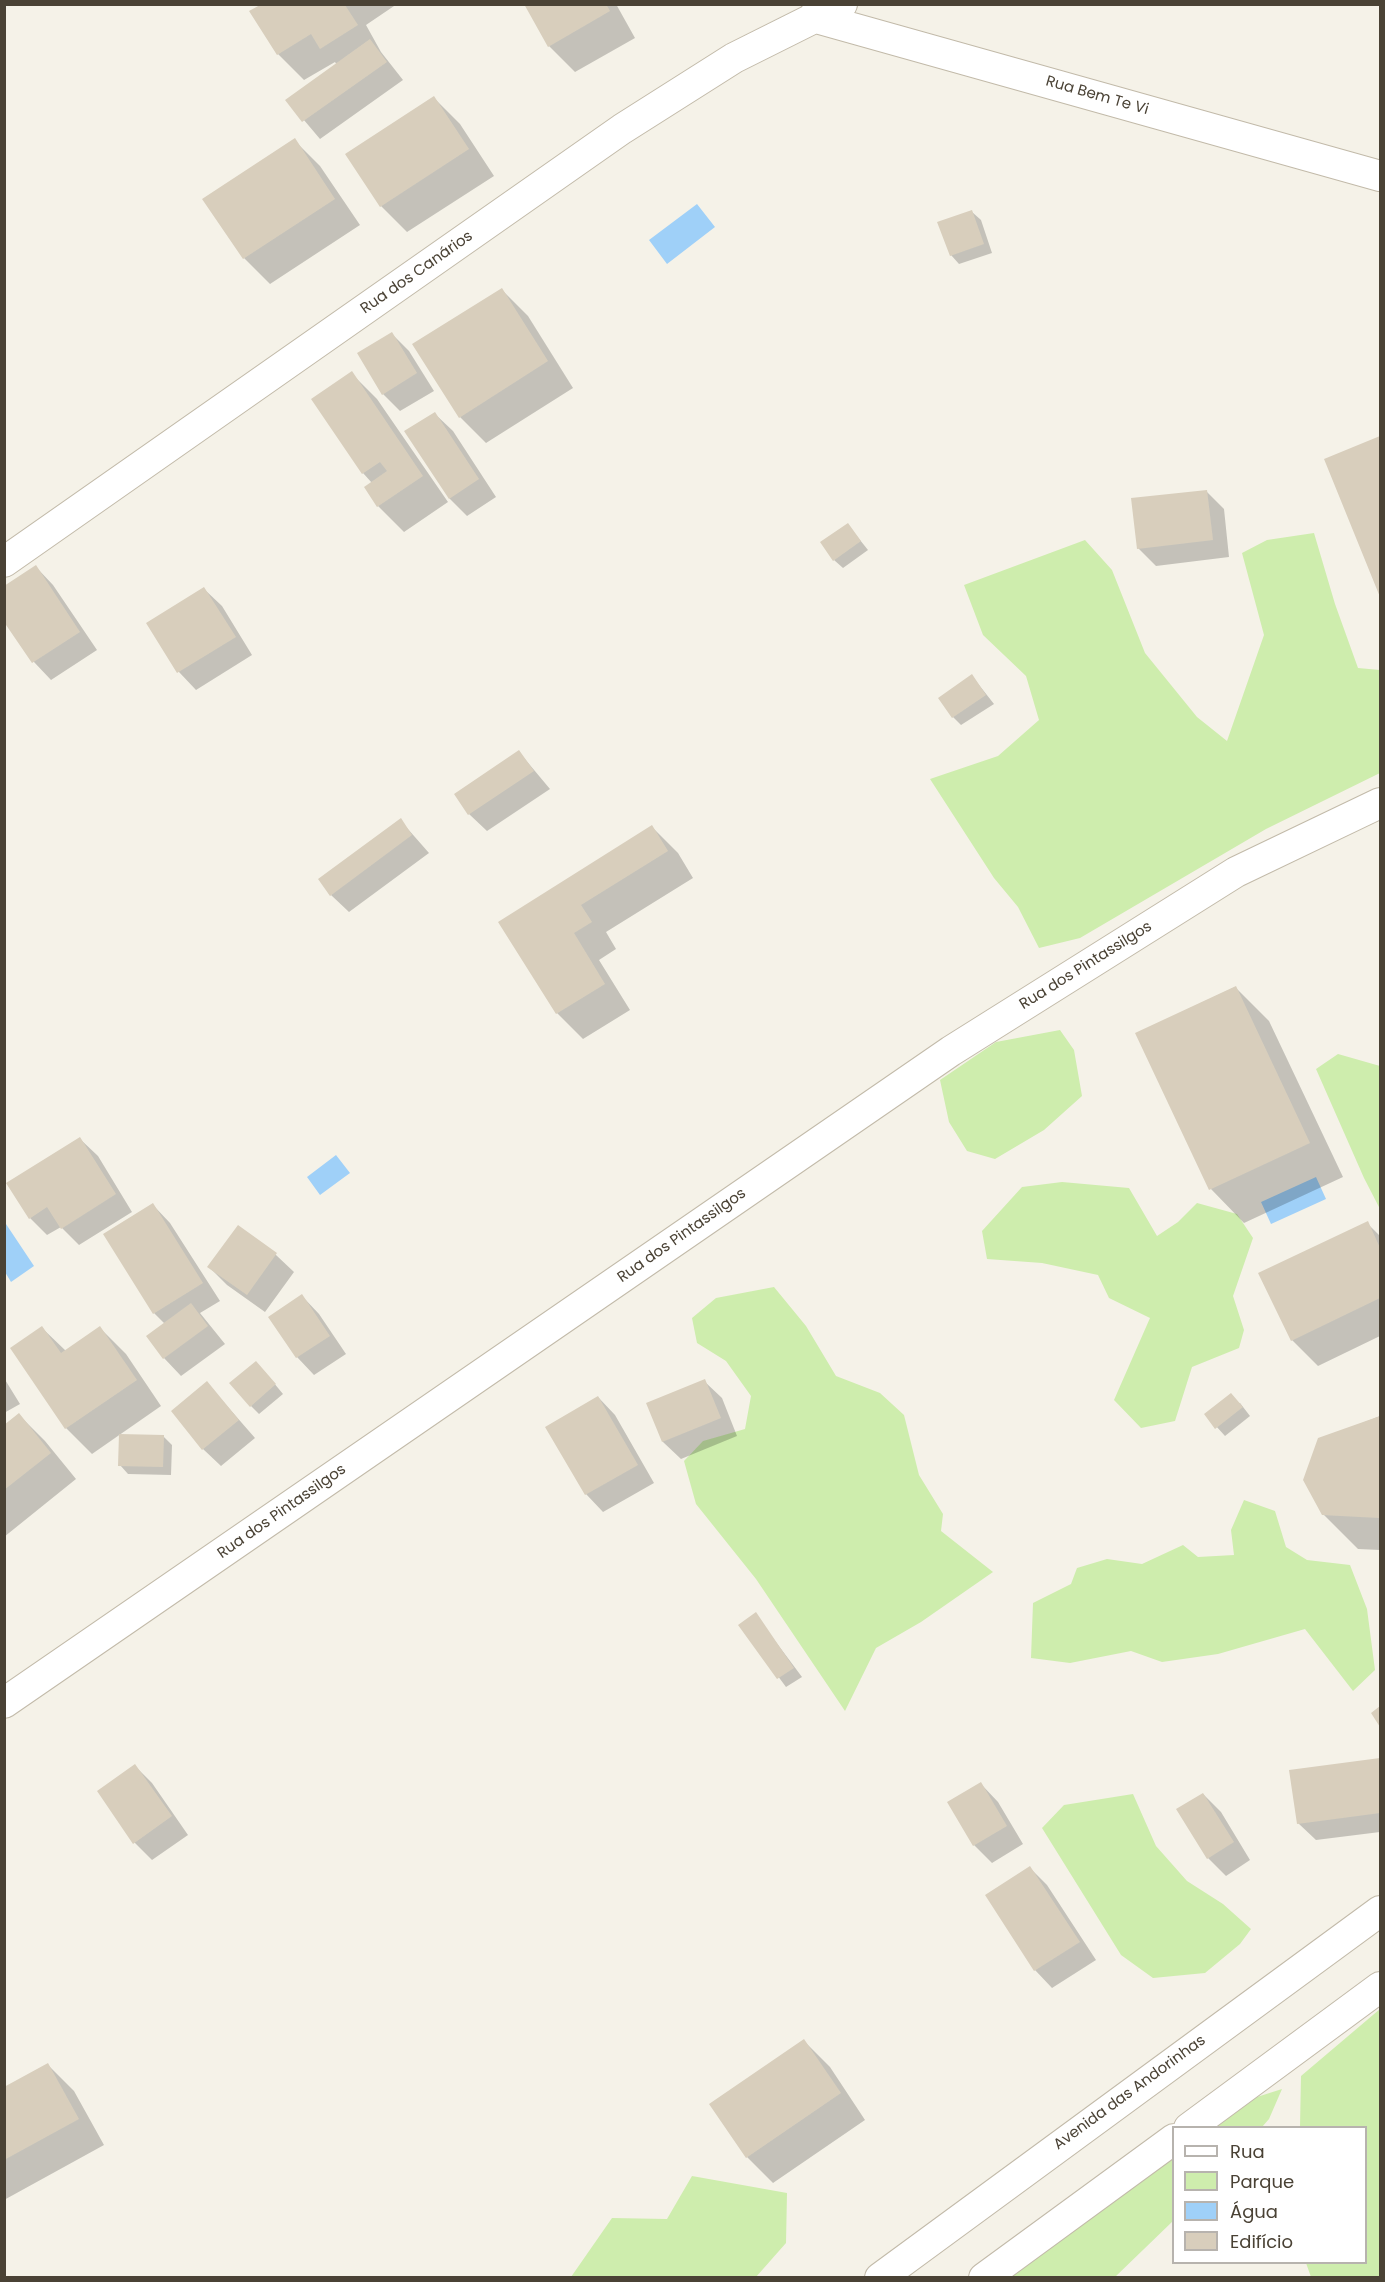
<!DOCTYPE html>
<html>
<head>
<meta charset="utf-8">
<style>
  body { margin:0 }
  #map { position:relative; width:1385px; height:2282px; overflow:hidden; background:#f5f2e8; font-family:Poppins,sans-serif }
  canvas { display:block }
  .frame { position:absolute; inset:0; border:6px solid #4a4235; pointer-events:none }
  .legend { position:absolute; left:1172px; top:2126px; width:195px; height:138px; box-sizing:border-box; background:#fff; border:2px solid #b7b3ae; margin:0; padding:8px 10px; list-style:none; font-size:18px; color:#4a4235 }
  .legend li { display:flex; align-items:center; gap:12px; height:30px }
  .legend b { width:30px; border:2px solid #b7b3ae }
</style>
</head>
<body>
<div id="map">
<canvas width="1385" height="2282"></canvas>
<div class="frame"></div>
<ul class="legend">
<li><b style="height:8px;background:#fff"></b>Rua</li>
<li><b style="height:16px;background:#ceedad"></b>Parque</li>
<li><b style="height:16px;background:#9fd0f8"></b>Água</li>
<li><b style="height:16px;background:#d8cebc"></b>Edifício</li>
</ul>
</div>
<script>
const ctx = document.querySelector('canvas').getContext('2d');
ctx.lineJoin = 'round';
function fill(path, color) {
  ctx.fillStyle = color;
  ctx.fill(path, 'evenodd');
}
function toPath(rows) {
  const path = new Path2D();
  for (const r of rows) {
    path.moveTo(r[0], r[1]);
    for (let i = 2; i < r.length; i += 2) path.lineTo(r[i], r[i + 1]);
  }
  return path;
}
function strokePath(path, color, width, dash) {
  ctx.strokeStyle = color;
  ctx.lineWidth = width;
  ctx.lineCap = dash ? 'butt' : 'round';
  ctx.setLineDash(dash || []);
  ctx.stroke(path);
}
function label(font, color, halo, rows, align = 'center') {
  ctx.font = font + ' Poppins,sans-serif';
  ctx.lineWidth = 4.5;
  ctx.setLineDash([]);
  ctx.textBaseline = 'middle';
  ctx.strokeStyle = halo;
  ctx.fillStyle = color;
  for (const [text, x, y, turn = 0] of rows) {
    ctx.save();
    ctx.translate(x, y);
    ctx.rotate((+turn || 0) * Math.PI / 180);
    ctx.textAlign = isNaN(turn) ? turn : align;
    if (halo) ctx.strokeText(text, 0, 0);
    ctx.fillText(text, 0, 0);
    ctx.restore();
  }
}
const green = toPath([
  [1314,533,1335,604,1358,668,1380,670,1380,773,1266,829,1080,938,1039,948,1018,907,994,878,930,779,998,756,1039,720,1026,676,983,635,964,585,1085,540,1112,570,1145,653,1197,717,1227,741,1264,635,1242,553,1267,540],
  [1060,1030,1074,1050,1082,1096,1044,1130,995,1159,967,1151,949,1122,940,1080,996,1042],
  [1338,1054,1380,1066,1380,1209,1364,1178,1316,1069],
  [1062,1182,1129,1188,1157,1236,1178,1222,1197,1203,1237,1214,1253,1238,1233,1296,1244,1330,1239,1348,1192,1367,1175,1421,1141,1428,1114,1400,1150,1318,1109,1298,1098,1275,1042,1263,987,1259,982,1231,1022,1187],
  [774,1287,806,1326,836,1376,880,1393,904,1415,919,1475,943,1514,941,1531,993,1572,921,1622,876,1648,845,1711,756,1579,696,1504,684,1461,703,1441,745,1429,751,1396,726,1361,697,1343,692,1318,716,1298],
  [1244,1500,1275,1511,1286,1547,1307,1560,1350,1565,1367,1609,1375,1670,1353,1691,1305,1629,1218,1654,1162,1662,1131,1651,1070,1663,1031,1658,1033,1603,1071,1584,1077,1568,1107,1559,1142,1564,1183,1545,1198,1557,1234,1555,1231,1530],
  [1133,1794,1156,1846,1187,1881,1223,1904,1251,1929,1240,1944,1205,1973,1153,1978,1121,1955,1042,1828,1064,1805],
  [1380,2009,1380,2277,1311,2277,1306,2263,1366,2262,1366,2128,1300,2127,1301,2076],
  [1282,2089,1269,2119,1262,2127,1215,2128,1257,2097],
  [1173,2158,1173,2221,1115,2277,1010,2278],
  [692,2176,787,2193,786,2243,756,2277,571,2277,612,2218,667,2219]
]);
const water = toPath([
  [697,204,715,227,667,264,649,240],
  [336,1155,350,1173,320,1195,307,1177],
  [1316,1177,1326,1199,1271,1224,1261,1202],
  [4,1221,34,1266,11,1282,5,1272]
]);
const shadow = toPath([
  [263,4,397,4,366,25,381,52,403,80,320,139,287,100,337,65,335,62,304,80,278,54,252,12],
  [525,4,616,4,635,38,575,72,549,46],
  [434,98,460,124,494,176,407,232,381,206,347,154],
  [294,140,320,166,360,225,270,284,244,258],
  [972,212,981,220,992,253,959,264,951,255],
  [502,290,528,316,573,388,486,443,460,417],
  [392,334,409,351,434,391,400,411,383,394],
  [351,373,377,399,448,502,404,532,378,506,372,483,363,473],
  [435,414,453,431,496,497,467,516,450,499,406,432],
  [1380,437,1380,593,1326,459],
  [1206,491,1224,509,1229,557,1156,566,1138,548],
  [848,525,868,550,843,568,834,560],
  [36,567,53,585,97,650,51,680,34,662,4,619],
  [204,589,222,606,252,655,196,690,179,672,148,624],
  [972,676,994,704,961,725,953,717],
  [519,752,550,789,487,831,469,814],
  [400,820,429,853,349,912,331,895],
  [652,827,678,853,693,878,606,932,616,949,599,960,630,1010,583,1039,557,1013,500,922],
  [1235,987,1269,1021,1343,1177,1244,1223,1211,1189,1137,1033],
  [80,1139,98,1156,132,1212,79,1245,61,1227,47,1235,30,1218],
  [153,1205,170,1223,220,1301,200,1313,225,1344,181,1376,164,1358,165,1324,154,1313,105,1235],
  [1367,1223,1380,1236,1380,1336,1318,1366,1292,1340],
  [238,1227,276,1255,294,1272,265,1312,227,1285,209,1267],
  [302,1296,319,1314,346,1354,314,1375,297,1357],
  [42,1328,66,1351,100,1328,126,1354,161,1406,92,1454,66,1428,12,1349],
  [264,1371,283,1394,259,1414,251,1406],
  [4,1378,20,1404,4,1413],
  [704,1381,722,1398,737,1436,681,1459,663,1442,648,1404],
  [207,1383,255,1438,221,1466,203,1449],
  [598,1397,615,1415,654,1483,603,1512,586,1494,547,1427],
  [1240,1403,1250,1416,1225,1436,1206,1415],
  [19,1415,45,1441,76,1479,4,1537,4,1427],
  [1380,1416,1380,1550,1358,1549,1324,1515,1319,1440],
  [163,1436,172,1445,171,1475,128,1474,120,1465],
  [755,1614,802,1677,786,1687,740,1625],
  [1380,1760,1380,1832,1316,1840,1298,1823,1291,1772],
  [135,1766,152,1783,188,1835,152,1860,135,1843,99,1791],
  [981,1784,998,1802,1023,1844,992,1863,974,1845],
  [1203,1794,1221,1812,1250,1860,1226,1876,1208,1858,1178,1810],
  [1030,1868,1047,1885,1096,1960,1052,1988,1035,1970],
  [804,2041,830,2067,865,2120,773,2183,747,2157],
  [48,2065,74,2091,104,2145,4,2200,4,2089]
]);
const building = toPath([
  [524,4,606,4,610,11,548,47],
  [260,5,345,5,358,25,320,49,311,34,277,55,249,11],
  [370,39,387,62,302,122,285,100],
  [434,96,469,149,380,207,345,154],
  [295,138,335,199,243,259,202,199],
  [972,210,984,244,950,256,937,222],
  [502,288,548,361,459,418,412,344],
  [392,332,417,373,382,395,357,353],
  [352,371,423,476,377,507,364,487,387,471,380,462,362,474,311,399],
  [435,412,479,479,449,499,404,431],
  [1380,436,1380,597,1324,459],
  [1207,490,1213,540,1137,549,1131,498],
  [848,523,861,541,833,561,820,542],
  [36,565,80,632,32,663,4,622,4,586],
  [204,587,236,637,177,673,146,623],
  [972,674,986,695,952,718,938,698],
  [519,750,534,771,468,815,454,794],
  [401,818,412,835,330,896,318,879],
  [652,825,668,851,581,905,592,922,574,933,605,984,556,1014,498,922],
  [1236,986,1310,1143,1209,1190,1135,1033],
  [80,1137,116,1194,61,1229,47,1207,29,1219,6,1183],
  [153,1203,203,1283,153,1314,103,1234],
  [1368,1221,1380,1248,1380,1298,1291,1341,1258,1273],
  [238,1225,277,1253,247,1295,207,1267],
  [302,1294,330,1336,296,1358,268,1317],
  [191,1303,208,1326,163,1359,146,1336],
  [42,1326,61,1353,100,1326,137,1380,65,1429,10,1348],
  [256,1361,276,1384,250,1407,229,1383],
  [705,1379,721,1418,662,1442,646,1403],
  [207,1381,239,1420,202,1450,171,1411],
  [1231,1393,1243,1407,1215,1429,1204,1414],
  [598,1396,638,1465,585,1495,545,1427],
  [19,1413,51,1453,4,1490,4,1425],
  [1380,1416,1380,1518,1322,1515,1303,1480,1318,1438],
  [119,1434,164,1435,163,1467,118,1466],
  [756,1612,794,1668,777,1679,738,1625],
  [1380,1706,1380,1727,1371,1713],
  [1380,1758,1380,1813,1297,1824,1289,1770],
  [135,1764,172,1816,133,1844,97,1791],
  [981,1782,1007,1826,973,1846,947,1802],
  [1203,1793,1234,1842,1207,1859,1176,1809],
  [1030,1866,1080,1942,1034,1971,985,1895],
  [804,2039,841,2093,746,2158,709,2104],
  [48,2063,79,2119,4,2160,4,2087]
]);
const minor = toPath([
  [813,17,1380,176],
  [4,562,622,129,734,58,842,4],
  [4,1703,951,1051,1236,872,1380,803],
  [1189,2128,1380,1987],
  [880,2278,1380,1911],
  [984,2278,1174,2139]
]);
const streetNames = [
  ["Rua Bem Te Vi",1097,96,16],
  ["Rua dos Canários",417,273,-35],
  ["Rua dos Pintassilgos",1086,966,-32],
  ["Rua dos Pintassilgos",682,1236,-35],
  ["Rua dos Pintassilgos",282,1512,-35],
  ["Avenida das Andorinhas",1130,2093,-36]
];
fill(green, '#ceedad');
fill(water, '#9fd0f8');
fill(shadow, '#0003');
fill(building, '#d8cebc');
strokePath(minor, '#c2baa9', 32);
strokePath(minor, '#fff', 30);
label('15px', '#4a4235', '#fff', streetNames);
</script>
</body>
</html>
